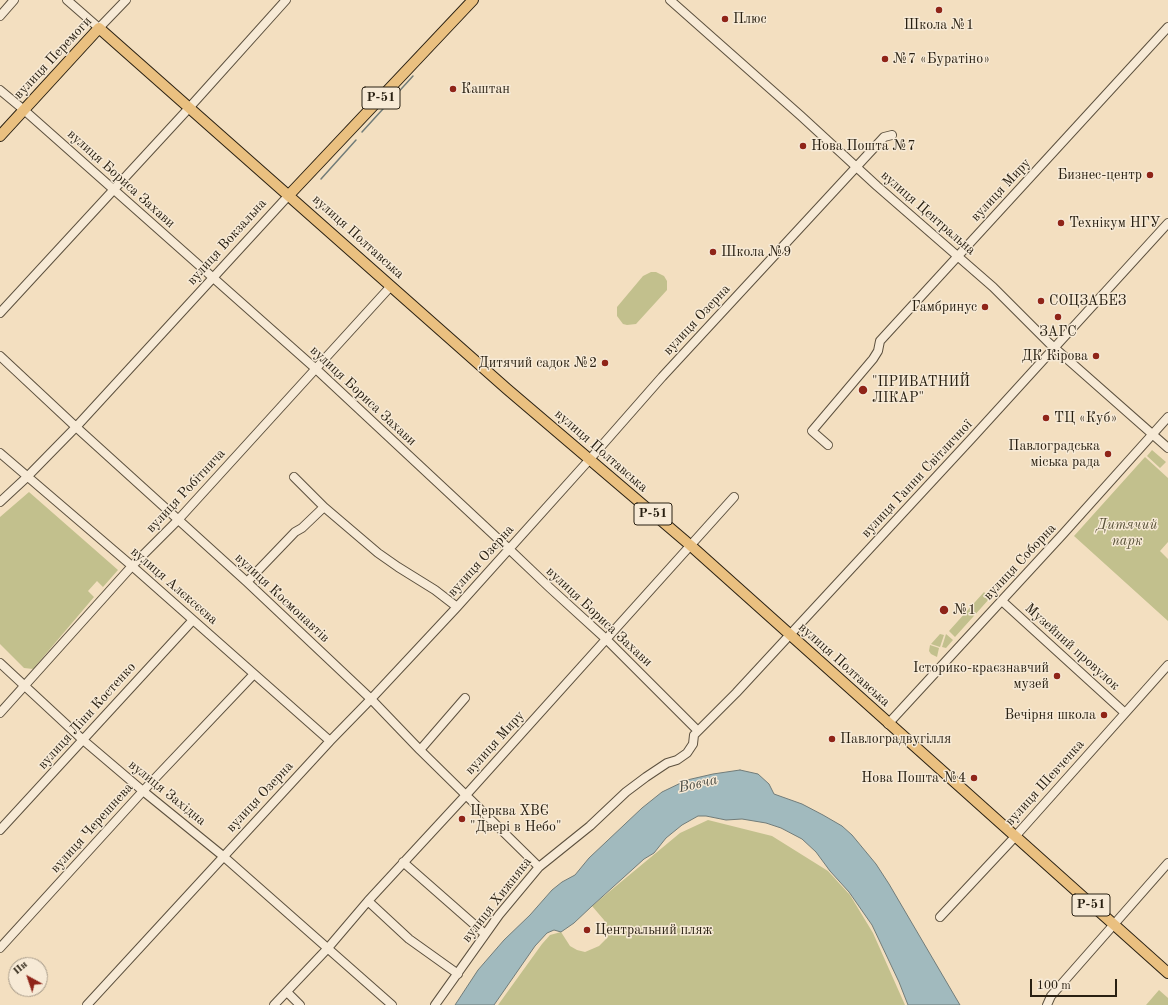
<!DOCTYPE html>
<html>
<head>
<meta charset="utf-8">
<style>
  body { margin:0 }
  #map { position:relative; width:1168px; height:1005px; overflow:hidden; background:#f3dfc0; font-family:"Old Standard TT",serif }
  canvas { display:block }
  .north { position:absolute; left:8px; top:957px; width:40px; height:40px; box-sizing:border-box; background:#f7ead6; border:1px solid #a59988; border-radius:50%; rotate:320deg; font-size:11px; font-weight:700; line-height:16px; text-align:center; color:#292012 }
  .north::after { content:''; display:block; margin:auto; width:14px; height:18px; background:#8f2418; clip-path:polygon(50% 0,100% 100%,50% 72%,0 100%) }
  .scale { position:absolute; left:1030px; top:979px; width:87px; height:18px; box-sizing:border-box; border:2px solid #292012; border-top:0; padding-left:5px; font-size:12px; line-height:14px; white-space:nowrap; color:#292012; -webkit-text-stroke:3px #f7ead6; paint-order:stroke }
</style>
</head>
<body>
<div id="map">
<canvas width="1168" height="1005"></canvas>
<div class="north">Пн</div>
<div class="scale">100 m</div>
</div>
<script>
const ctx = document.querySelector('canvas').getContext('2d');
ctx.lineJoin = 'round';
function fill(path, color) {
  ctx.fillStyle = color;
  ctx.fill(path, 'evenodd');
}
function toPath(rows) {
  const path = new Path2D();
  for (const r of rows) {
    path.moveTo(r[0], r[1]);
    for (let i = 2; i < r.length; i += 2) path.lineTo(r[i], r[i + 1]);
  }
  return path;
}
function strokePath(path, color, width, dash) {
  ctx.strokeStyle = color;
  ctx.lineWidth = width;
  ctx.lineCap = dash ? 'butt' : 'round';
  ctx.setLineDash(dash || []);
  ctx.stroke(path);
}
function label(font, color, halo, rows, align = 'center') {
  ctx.font = font + ' "Old Standard TT",serif';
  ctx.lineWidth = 3;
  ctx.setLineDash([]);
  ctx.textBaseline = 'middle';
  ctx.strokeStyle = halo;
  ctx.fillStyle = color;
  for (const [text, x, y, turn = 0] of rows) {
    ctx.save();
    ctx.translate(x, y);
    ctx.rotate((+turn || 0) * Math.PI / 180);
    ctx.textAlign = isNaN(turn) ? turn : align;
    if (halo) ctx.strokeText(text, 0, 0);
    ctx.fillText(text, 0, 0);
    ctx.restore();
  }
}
const green = toPath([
  [651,272,656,272,664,276,667,281,667,290,636,324,627,325,623,324,617,316,617,307,643,276],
  [1152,450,1166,462,1160,468,1147,456],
  [1145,457,1168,478,1168,542,1160,551,1168,559,1168,621,1074,536],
  [29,492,118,570,103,587,97,581,88,591,94,597,33,669,24,668,0,644,0,517],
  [984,592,990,598,955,637,949,631],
  [940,634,944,635,940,647,931,644],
  [946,634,953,640,946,648,942,647],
  [930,645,939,648,937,657,931,654,929,651],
  [708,820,772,836,828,871,850,895,873,933,905,1005,498,1005,542,944,550,935,561,932,570,946,577,950,585,952,599,946,608,937,609,931,604,920,592,906,680,833],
  [1159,990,1168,998,1168,1005,1146,1005]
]);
const water = toPath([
  [740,770,758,774,769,784,774,794,802,804,823,815,842,826,852,835,876,864,889,884,960,1005,908,1005,899,982,872,925,849,892,830,871,816,852,802,839,781,828,766,823,742,819,726,820,706,816,698,816,682,825,666,838,654,853,644,859,592,906,574,923,561,932,554,930,547,933,535,946,494,1005,455,1005,478,970,504,940,530,915,552,890,562,882,575,875,589,858,642,808,662,792,687,780,713,774,740,770]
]);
const stream = toPath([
  [362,132,413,76],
  [321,179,356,140]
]);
const minor = toPath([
  [67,0,99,28,126,0],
  [670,0,801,116,877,186,993,287,1049,343,1168,448],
  [0,16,14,0],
  [0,90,24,110,316,369,509,549,550,588,606,639,698,731],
  [0,313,189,108,286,0],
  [0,356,76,427,247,582,371,699,420,750,539,867],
  [828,445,812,431,873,359,878,351,880,341,1168,27],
  [0,453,132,566,330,741],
  [294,477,324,507,378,553,398,567,435,590,457,607],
  [0,502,27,477,76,427,289,195],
  [247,582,295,532,302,528,324,507],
  [1002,601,1125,713],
  [0,663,83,740,143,791,223,856,392,1005],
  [0,713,132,566,178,520,391,286],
  [888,724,1063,534,1168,417],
  [420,750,465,698],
  [0,830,193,620],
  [403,862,485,934],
  [368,901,409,939,458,974],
  [940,917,1012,840,1168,665],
  [0,948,143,791,254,674],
  [287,992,300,1005],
  [87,1005,330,741,371,699,457,607,590,459,662,377,884,137,892,135],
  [274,1005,328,948,368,901,466,795,734,497],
  [435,1005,499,915,539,867,590,826,626,792,646,777,667,763,677,760,687,753,693,744,694,735,736,693,973,437,1168,223],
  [1047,1005,1051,996,1168,863]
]);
const major = toPath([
  [0,136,99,28,507,389,690,545,1168,973],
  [289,195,473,0]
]);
const markers = [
  [939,10,4,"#8f2418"],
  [725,19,4,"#8f2418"],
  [885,59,4,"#8f2418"],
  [453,89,4,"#8f2418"],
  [803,146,4,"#8f2418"],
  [1150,175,4,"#8f2418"],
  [1061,223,4,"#8f2418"],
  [713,252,4,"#8f2418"],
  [1041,301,4,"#8f2418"],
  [985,307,4,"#8f2418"],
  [1058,317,4,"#8f2418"],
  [1096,356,4,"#8f2418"],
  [605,363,4,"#8f2418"],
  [863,390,5,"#8f2418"],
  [1046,418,4,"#8f2418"],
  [1108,454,4,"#8f2418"],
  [944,610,5,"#8f2418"],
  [1057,676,4,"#8f2418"],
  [1104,715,4,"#8f2418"],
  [832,739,4,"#8f2418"],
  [974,778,4,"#8f2418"],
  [462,819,4,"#8f2418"],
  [587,930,4,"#8f2418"]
];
const shields = [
  [381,98,38],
  [653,514,38],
  [1091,905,38]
];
const shieldNames = [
  ["Р-51",381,98],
  ["Р-51",653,514],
  ["Р-51",1091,905]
];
const poiNames = [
  ["Плюс",733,19],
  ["Школа №1",939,25,"center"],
  ["№7 «Буратіно»",893,59],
  ["Каштан",461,89],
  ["Нова Пошта №7",811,146],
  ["Бизнес-центр",1142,175,"right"],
  ["Технікум НГУ",1069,223],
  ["Школа №9",721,252],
  ["СОЦЗАБЕЗ",1049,301],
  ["Гамбринус",977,307,"right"],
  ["ЗАГС",1058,332,"center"],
  ["ДК Кірова",1088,356,"right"],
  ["Дитячий садок №2",597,363,"right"],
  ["\"ПРИВАТНИЙ",872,382],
  ["ЛІКАР\"",872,398],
  ["ТЦ «Куб»",1054,418],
  ["Павлоградська",1100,446,"right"],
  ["міська рада",1100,462,"right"],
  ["№1",953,610],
  ["Історико-краєзнавчий",1049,668,"right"],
  ["музей",1049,684,"right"],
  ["Вечірня школа",1096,715,"right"],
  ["Павлоградвугілля",840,739],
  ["Нова Пошта №4",966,778,"right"],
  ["Церква ХВЄ",470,811],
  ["\"Двері в Небо\"",470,827],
  ["Центральний пляж",595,930]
];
const streetNames = [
  ["вулиця Перемоги",53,58,-47],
  ["вулиця Бориса Захави",121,179,42],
  ["вулиця Миру",1001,190,-47],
  ["вулиця Центральна",928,213,41],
  ["вулиця Полтавська",358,237,42],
  ["вулиця Вокзальна",227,242,-48],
  ["вулиця Озерна",697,320,-47],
  ["вулиця Бориса Захави",363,396,43],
  ["вулиця Полтавська",601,451,41],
  ["вулиця Ганни Світличної",917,479,-47],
  ["вулиця Робітнича",186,491,-47],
  ["вулиця Озерна",481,561,-48],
  ["вулиця Соборна",1020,562,-47],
  ["вулиця Алєксєєва",174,586,41],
  ["вулиця Космонавтів",282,598,43],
  ["вулиця Бориса Захави",599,617,43],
  ["Музейний провулок",1072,647,42],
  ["вулиця Полтавська",844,665,42],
  ["вулиця Ліни Костенко",87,716,-48],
  ["вулиця Миру",495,743,-48],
  ["вулиця Шевченка",1045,783,-48],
  ["вулиця Західна",167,793,39],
  ["вулиця Озерна",260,797,-47],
  ["вулиця Черешнева",92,828,-48],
  ["вулиця Хижняка",497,900,-52]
];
const parkNames = [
  ["Дитячий",1127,525],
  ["парк",1127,541]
];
const waterNames = [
  ["Вовча",698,784,-13]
];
fill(green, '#c2c08d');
fill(water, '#a1babe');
strokePath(water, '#717c79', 1);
strokePath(stream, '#717c79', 1.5);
strokePath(minor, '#5c503e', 10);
strokePath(major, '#292012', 12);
strokePath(minor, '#f7ead6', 8);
strokePath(major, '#eac080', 10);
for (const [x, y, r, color] of markers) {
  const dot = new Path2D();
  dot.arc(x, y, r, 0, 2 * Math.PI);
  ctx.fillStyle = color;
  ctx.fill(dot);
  strokePath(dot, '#f7ead6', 1.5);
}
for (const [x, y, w] of shields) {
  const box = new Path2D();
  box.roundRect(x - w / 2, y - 11, w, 22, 3);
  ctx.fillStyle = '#f7ead6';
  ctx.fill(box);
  strokePath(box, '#292012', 1);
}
label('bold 13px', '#292012', null, shieldNames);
label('14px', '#292012', '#f7ead6', poiNames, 'left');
label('14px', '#292012', '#f7ead6', streetNames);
label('italic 14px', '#575037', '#f7ead6', parkNames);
label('italic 15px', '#4d4e46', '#f7ead6', waterNames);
</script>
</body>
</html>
